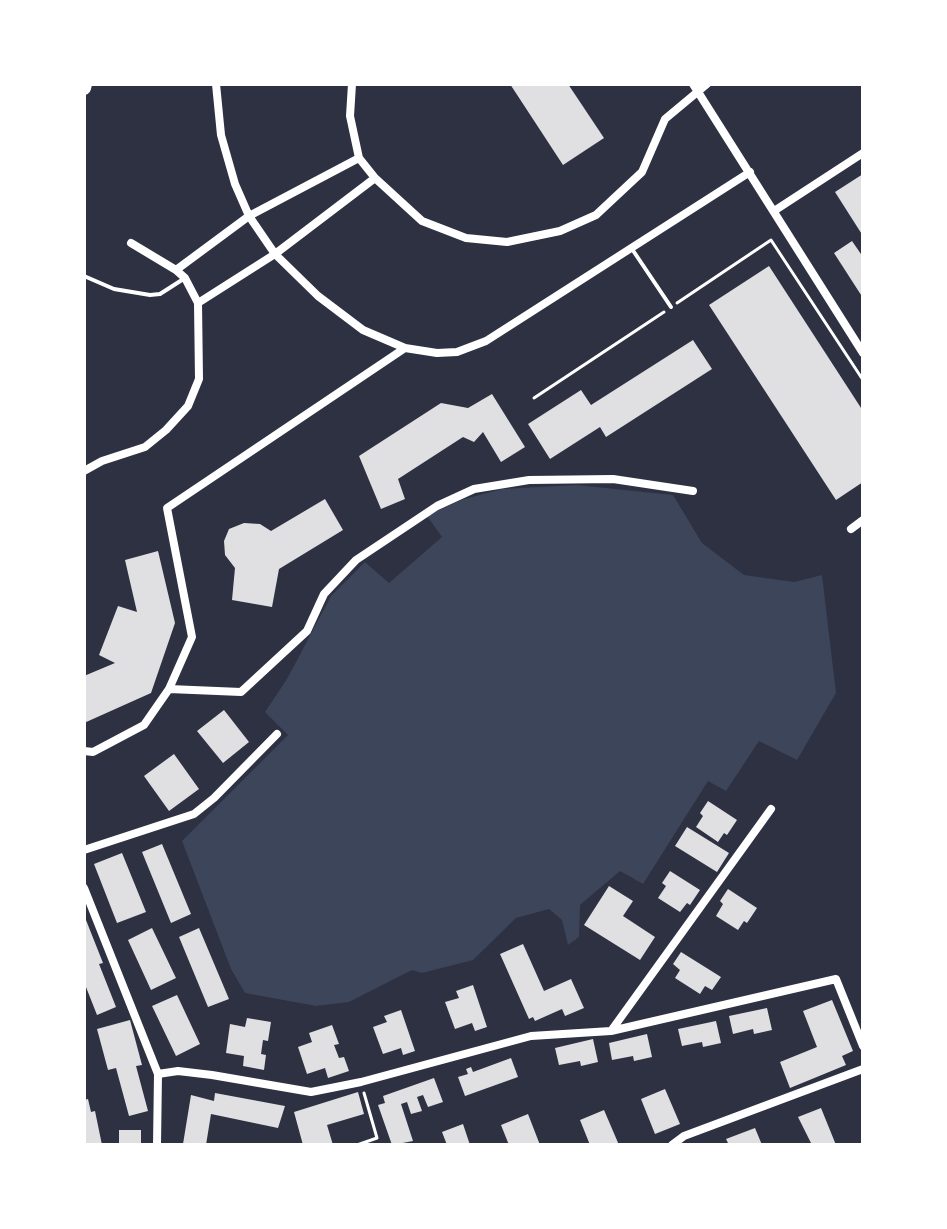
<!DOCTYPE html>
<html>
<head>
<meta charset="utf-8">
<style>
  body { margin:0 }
  #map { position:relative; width:947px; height:1229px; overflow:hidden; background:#2d3142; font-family:"Noto Sans",sans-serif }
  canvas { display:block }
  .frame { position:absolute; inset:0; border:86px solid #fff; pointer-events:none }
</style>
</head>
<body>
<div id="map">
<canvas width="947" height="1229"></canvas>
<div class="frame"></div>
</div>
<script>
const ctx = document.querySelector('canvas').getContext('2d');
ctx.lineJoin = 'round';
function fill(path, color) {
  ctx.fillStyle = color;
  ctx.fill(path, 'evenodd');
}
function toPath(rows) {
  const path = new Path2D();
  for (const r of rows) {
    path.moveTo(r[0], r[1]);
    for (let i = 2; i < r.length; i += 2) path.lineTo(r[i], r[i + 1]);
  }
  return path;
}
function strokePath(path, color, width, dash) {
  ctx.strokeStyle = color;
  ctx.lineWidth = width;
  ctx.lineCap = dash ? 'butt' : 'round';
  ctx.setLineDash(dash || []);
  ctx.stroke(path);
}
const green = toPath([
  [577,485,673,495,702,543,744,575,794,582,822,575,836,693,797,760,759,741,726,791,708,781,643,884,620,871,580,905,579,937,568,945,562,920,549,909,516,918,473,960,422,973,412,970,349,1002,316,1006,245,993,231,969,182,841,288,735,265,712,287,679,331,596,365,562,389,583,442,537,427,516,439,510,461,500,502,489]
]);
const building = toPath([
  [510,84,568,84,604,138,563,165],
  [863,174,863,236,835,192],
  [852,241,863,257,863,298,834,253],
  [769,266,863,411,863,482,836,500,709,305],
  [693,340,712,369,606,437,600,427,550,459,528,424,581,390,591,405],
  [492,394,525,447,501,462,483,432,474,442,463,437,398,479,405,499,381,509,359,456,441,403,468,408],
  [325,499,343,530,279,569,272,607,232,600,235,568,225,555,224,541,229,529,244,523,260,524,271,531],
  [158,551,175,623,151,693,84,723,84,676,115,663,99,655,118,606,137,612,125,560],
  [224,710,249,742,223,763,197,731],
  [174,754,199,789,169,811,144,776],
  [708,801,737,820,727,835,724,833,718,842,696,827,703,816,700,813],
  [687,827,729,853,717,872,675,846],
  [162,844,191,914,171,923,142,852],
  [122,853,146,912,117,923,94,864],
  [670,871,700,890,690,905,687,903,680,912,658,898,666,886,662,883],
  [609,886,633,901,623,916,655,937,640,960,584,925],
  [728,889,757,908,747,923,744,921,738,930,716,916,723,904,720,901],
  [84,915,103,963,99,964,116,1007,97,1015,84,982],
  [152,928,176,978,151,990,128,940],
  [199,928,229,999,208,1007,179,937],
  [523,944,544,991,571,979,584,1008,565,1016,562,1009,535,1021,533,1017,529,1019,500,954],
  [681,952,721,977,712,990,705,986,700,994,675,978,680,970,673,964],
  [473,985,487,1027,475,1031,472,1023,455,1029,445,1002,459,998,456,991],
  [177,995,200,1044,176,1056,152,1006],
  [832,1000,853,1051,842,1056,846,1065,790,1088,780,1062,817,1047,803,1011],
  [767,1008,772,1030,754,1034,753,1029,733,1034,729,1016],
  [401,1010,415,1051,403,1055,401,1048,383,1054,373,1027,387,1022,384,1016],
  [247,1018,271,1022,268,1041,263,1040,261,1054,266,1055,264,1070,243,1066,244,1056,226,1053,230,1024,245,1027],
  [130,1020,142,1065,136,1066,148,1111,129,1116,116,1068,108,1070,97,1029],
  [716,1021,721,1043,703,1047,702,1042,682,1046,678,1029],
  [332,1025,339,1044,334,1045,339,1058,344,1057,349,1071,328,1078,325,1068,307,1074,298,1047,312,1042,309,1033],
  [647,1034,652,1057,634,1061,633,1056,612,1060,609,1043],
  [593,1039,598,1062,581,1066,580,1061,559,1065,555,1048],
  [511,1058,518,1077,465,1096,458,1077,468,1074,466,1069,471,1067,473,1072],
  [434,1078,443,1102,428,1107,423,1095,417,1097,422,1111,411,1114,407,1102,401,1104,413,1141,392,1145,378,1105,385,1103,383,1096],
  [665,1089,680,1124,655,1134,641,1099],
  [358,1092,364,1114,327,1125,333,1145,303,1145,294,1112],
  [215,1093,285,1106,278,1128,211,1114,206,1145,183,1144,191,1095,214,1101],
  [88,1099,91,1112,95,1111,102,1145,84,1145,84,1100],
  [821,1108,836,1145,812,1145,798,1117],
  [604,1110,619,1145,590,1145,580,1120],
  [528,1114,540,1145,509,1145,501,1125],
  [463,1124,470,1145,447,1145,442,1132],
  [755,1128,762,1145,729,1145,726,1139],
  [119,1130,141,1130,141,1145,119,1145]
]);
const path = toPath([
  [677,303,771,240,863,380],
  [534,398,664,312],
  [357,1145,377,1138,364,1093]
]);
const service = toPath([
  [632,249,671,307],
  [84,276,114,289,150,295,160,294,185,278]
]);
const minor = toPath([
  [216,84,221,135,235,184,249,216,275,254,318,296,363,330,405,348,437,353,457,352,486,341,750,172],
  [352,84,350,116,359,158,375,178,422,221,466,238,507,242,560,231,596,215,642,172,665,119,707,84],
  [693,84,863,353],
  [774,211,863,153],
  [131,243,176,270,249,216,359,158],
  [176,270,185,278,198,303],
  [84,471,102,461,145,447,166,430,188,406,199,379,198,303,275,254,375,178],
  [851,529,863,520],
  [169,689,241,692,307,631,324,594,356,560,437,506,474,489,529,480,613,479,693,491],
  [84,751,93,752,144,725,169,689,192,637,167,508,405,348],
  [84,850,194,814,214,798,277,734],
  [84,888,158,1074,157,1145],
  [611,1031,836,979,863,1046],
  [158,1074,178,1071,212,1075,311,1092,361,1082,531,1036,611,1031,771,809],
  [672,1145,684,1136,863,1069]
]);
const trunk = toPath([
  [84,88,85,84]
]);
fill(green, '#3c4559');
fill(building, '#e0e0e3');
strokePath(path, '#fff', 3);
strokePath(service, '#fff', 4);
strokePath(minor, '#fff', 8);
strokePath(trunk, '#fff', 14);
</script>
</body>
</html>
